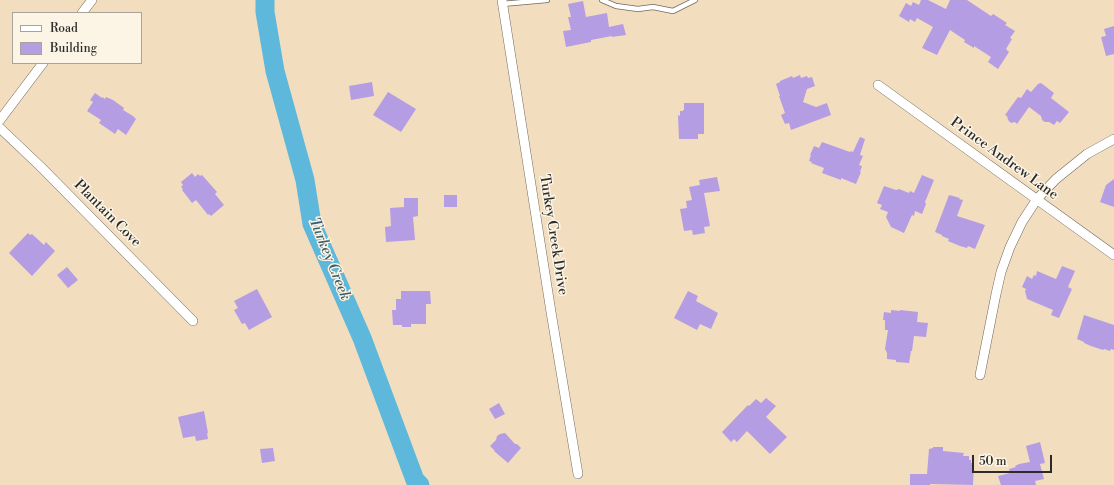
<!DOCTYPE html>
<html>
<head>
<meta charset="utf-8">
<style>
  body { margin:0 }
  #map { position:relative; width:1114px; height:485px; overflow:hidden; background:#f2ddbf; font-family:"Libre Bodoni",serif }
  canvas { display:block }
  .legend { position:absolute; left:12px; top:12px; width:130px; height:52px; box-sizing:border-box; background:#fcf5e5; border:1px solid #a8a49b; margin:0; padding:5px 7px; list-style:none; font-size:12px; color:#2b2b2b }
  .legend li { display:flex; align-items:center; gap:8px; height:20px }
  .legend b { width:20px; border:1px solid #a8a49b }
  .scale { position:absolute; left:972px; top:455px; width:80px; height:18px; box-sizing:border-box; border:2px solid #2b2b2b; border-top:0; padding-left:5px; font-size:12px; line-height:14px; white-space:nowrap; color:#2b2b2b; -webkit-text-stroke:3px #fcf5e5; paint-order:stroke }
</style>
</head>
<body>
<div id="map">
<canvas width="1114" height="485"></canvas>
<ul class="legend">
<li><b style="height:5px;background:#fff"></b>Road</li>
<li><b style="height:11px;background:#b59de3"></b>Building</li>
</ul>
<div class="scale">50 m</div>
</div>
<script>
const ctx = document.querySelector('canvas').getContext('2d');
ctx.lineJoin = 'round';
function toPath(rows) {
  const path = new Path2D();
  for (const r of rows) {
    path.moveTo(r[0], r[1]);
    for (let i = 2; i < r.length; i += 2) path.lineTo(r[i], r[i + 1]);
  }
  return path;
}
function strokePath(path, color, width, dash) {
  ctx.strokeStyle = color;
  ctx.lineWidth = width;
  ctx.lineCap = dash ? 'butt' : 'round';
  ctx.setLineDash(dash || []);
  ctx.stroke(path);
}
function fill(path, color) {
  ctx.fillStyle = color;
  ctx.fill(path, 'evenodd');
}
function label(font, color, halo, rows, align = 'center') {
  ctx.font = font + ' "Libre Bodoni",serif';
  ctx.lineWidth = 3;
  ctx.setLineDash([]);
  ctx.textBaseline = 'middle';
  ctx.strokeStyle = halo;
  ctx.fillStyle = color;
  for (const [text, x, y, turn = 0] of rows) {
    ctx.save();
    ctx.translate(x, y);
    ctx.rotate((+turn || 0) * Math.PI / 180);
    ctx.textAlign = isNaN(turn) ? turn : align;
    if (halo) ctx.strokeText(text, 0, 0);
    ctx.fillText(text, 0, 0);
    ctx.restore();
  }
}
const river = toPath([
  [265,0,265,12,275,71,305,180,312,224,362,338,415,480,420,485]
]);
const building = toPath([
  [921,0,928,0,946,9,950,0,967,0,991,16,993,14,1007,23,1005,25,1015,31,1010,38,1012,39,1006,49,1009,52,998,69,988,62,991,57,974,46,974,48,964,42,965,40,950,30,937,55,922,48,933,27,917,18,915,22,910,19,909,22,899,16,906,3,911,6,913,2,919,5],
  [583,1,586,17,607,13,609,27,623,24,626,35,612,37,612,36,591,40,591,42,566,47,563,31,571,30,568,17,571,17,568,4],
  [1114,26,1114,54,1106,56,1101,37,1106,36,1104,29],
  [800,75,801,78,807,76,808,78,812,77,815,86,807,89,803,102,816,107,827,103,831,115,791,130,789,123,785,124,781,115,785,113,779,96,780,96,776,84,780,82,780,81,792,76,793,78],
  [372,82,374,96,351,100,349,86],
  [1041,83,1054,93,1051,98,1069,112,1060,123,1057,121,1054,125,1049,122,1045,122,1042,120,1041,116,1029,107,1017,124,1015,122,1011,123,1008,120,1007,116,1005,115,1018,97,1021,98,1027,89,1031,92,1038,84],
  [388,92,416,109,401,132,373,115],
  [95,93,102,98,102,97,105,99,106,97,113,100,124,108,123,110,133,116,136,119,126,135,118,129,115,134,99,123,101,120,87,111,93,102,90,100],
  [684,103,704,103,704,134,698,134,698,139,679,139,678,115,680,116,680,111,683,111,683,110,684,110],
  [860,137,865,139,860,155,863,156,859,165,862,166,860,172,861,172,856,184,841,178,841,180,822,173,824,168,811,163,812,162,809,161,811,155,810,155,814,146,819,148,822,142,850,152,851,151,853,152],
  [192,173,195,177,198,174,200,176,202,175,217,192,215,194,224,205,211,216,209,214,208,215,196,200,192,203,182,190,183,189,181,187,183,185,181,182],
  [922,175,934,180,925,202,926,204,922,214,915,211,914,216,912,215,904,233,891,227,886,217,888,212,880,209,882,205,877,203,884,186,896,190,899,189,909,193,910,191,914,193],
  [717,177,720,191,704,193,710,226,704,227,705,233,693,235,692,230,684,231,680,209,687,208,686,201,692,200,689,187,700,185,699,180],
  [1114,179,1114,207,1100,202,1106,185],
  [444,195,457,195,457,207,444,207],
  [949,195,960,198,959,199,963,200,957,216,985,225,975,249,968,246,967,248,960,246,948,241,949,239,942,236,942,235,935,232],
  [404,198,418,198,418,216,413,217,415,240,386,242,385,227,391,226,390,208,404,207],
  [28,233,30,235,32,234,44,245,46,242,55,251,32,276,9,253],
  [1062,266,1075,271,1068,287,1072,289,1059,318,1051,315,1053,310,1027,299,1025,291,1026,289,1022,287,1027,276,1032,279,1034,275,1036,276,1037,271,1056,279],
  [67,267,78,280,68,288,57,275],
  [257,289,272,317,249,330,245,323,242,324,234,310,238,308,234,301],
  [401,291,430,291,431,304,426,304,426,324,411,324,411,327,402,327,402,325,393,325,392,310,396,310,396,299,401,299],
  [688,291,698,296,696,301,718,313,711,329,700,324,697,330,674,318],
  [891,310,900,311,900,310,918,312,917,322,928,323,926,337,914,336,912,351,911,351,909,363,896,362,896,360,887,359,887,353,885,349,888,330,885,330,885,320,883,320,884,312,891,313],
  [1084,315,1114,325,1114,350,1111,349,1110,351,1104,349,1103,350,1091,346,1084,343,1084,342,1077,339],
  [766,398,776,406,766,417,787,437,770,454,747,431,737,442,734,439,731,442,722,432,748,405,749,406,756,399,761,403],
  [499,403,505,414,495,419,489,409],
  [204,411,208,433,207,433,208,439,196,441,195,436,183,438,178,417],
  [505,433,515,444,517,444,521,448,508,463,494,451,495,451,490,446,496,440,497,436,500,434],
  [1040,442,1045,463,1040,464,1044,479,1035,481,1036,485,1001,485,998,476,1010,473,1009,469,1016,467,1015,466,1019,464,1030,462,1026,446],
  [933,447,943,447,943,451,964,453,963,456,969,456,969,460,971,460,971,463,974,463,973,485,930,484,930,485,910,485,910,474,927,474,929,449,933,448],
  [273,448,275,461,262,463,260,449]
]);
const service = toPath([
  [602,0,616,6,638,9,653,7,673,11,695,0],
  [502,4,547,0]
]);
const minor = toPath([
  [502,0,551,312,578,474],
  [82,13,92,0],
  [878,85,1114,255],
  [0,120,43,63],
  [0,128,41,167,193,321],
  [980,375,996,294,1001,272,1010,247,1022,222,1037,199,1056,179,1087,154,1114,139]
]);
const streetNames = [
  ["Prince Andrew Lane",1004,159,36],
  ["Plantain Cove",107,214,45],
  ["Turkey Creek Drive",553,235,81]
];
const waterNames = [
  ["Turkey Creek",329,259,68]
];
strokePath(river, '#5db8db', 19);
fill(building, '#b59de3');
strokePath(service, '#71695f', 6);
strokePath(minor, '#71695f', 10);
strokePath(service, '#fff', 4.5);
strokePath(minor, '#fff', 9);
label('14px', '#2b2b2b', '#fcf5e5', streetNames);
label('italic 15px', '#3c5c69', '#fcf5e5', waterNames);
</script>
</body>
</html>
